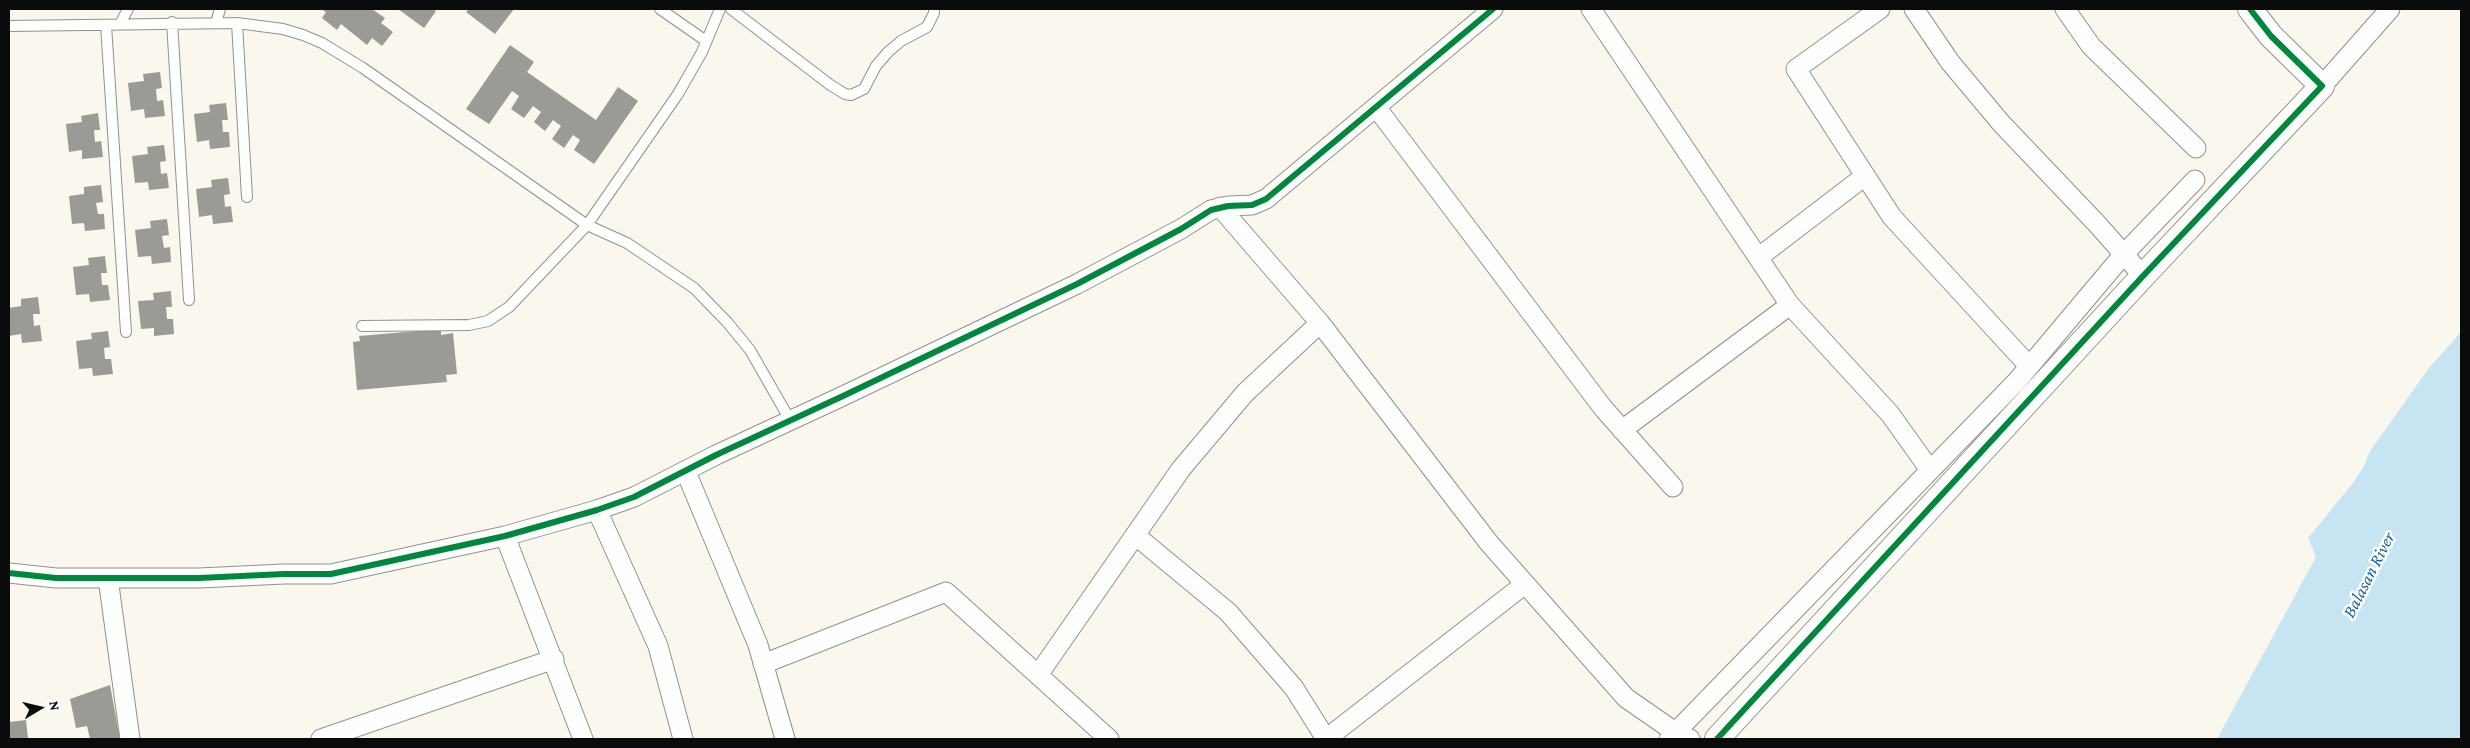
<!DOCTYPE html>
<html>
<head>
<meta charset="utf-8">
<style>
  body { margin:0 }
  #map { position:relative; width:2470px; height:748px; overflow:hidden; background:#faf7ef; font-family:"Crimson Pro",serif }
  canvas { display:block }
  .frame { position:absolute; inset:0; border:10px solid #0b0b0b; pointer-events:none }
  .north { position:absolute; left:15px; top:683px; width:50px; height:50px; -webkit-text-stroke:4px #fff; paint-order:stroke; rotate:81deg; font-size:14px; font-weight:700; line-height:20px; text-align:center; color:#0b0b0b }
  .north::after { content:''; display:block; margin:auto; width:18px; height:22px; background:#0b0b0b; clip-path:polygon(50% 0,100% 100%,50% 72%,0 100%) }
</style>
</head>
<body>
<div id="map">
<canvas width="2470" height="748"></canvas>
<div class="frame"></div>
<div class="north">N</div>
</div>
<script>
const ctx = document.querySelector('canvas').getContext('2d');
ctx.lineJoin = 'round';
function fill(path, color) {
  ctx.fillStyle = color;
  ctx.fill(path, 'evenodd');
}
function toPath(rows) {
  const path = new Path2D();
  for (const r of rows) {
    path.moveTo(r[0], r[1]);
    for (let i = 2; i < r.length; i += 2) path.lineTo(r[i], r[i + 1]);
  }
  return path;
}
function strokePath(path, color, width, dash) {
  ctx.strokeStyle = color;
  ctx.lineWidth = width;
  ctx.lineCap = dash ? 'butt' : 'round';
  ctx.setLineDash(dash || []);
  ctx.stroke(path);
}
function label(font, color, halo, rows, align = 'center') {
  ctx.font = font + ' "Crimson Pro",serif';
  ctx.lineWidth = 5;
  ctx.setLineDash([]);
  ctx.textBaseline = 'middle';
  ctx.strokeStyle = halo;
  ctx.fillStyle = color;
  for (const [text, x, y, turn = 0] of rows) {
    ctx.save();
    ctx.translate(x, y);
    ctx.rotate((+turn || 0) * Math.PI / 180);
    ctx.textAlign = isNaN(turn) ? turn : align;
    if (halo) ctx.strokeText(text, 0, 0);
    ctx.fillText(text, 0, 0);
    ctx.restore();
  }
}
const water = toPath([
  [2461,332,2461,739,2217,739,2316,557,2308,538,2353,483,2364,466,2370,451,2429,368]
]);
const building = toPath([
  [321,9,372,9,385,18,381,23,393,32,382,46,372,38,367,45,341,24,337,30,322,18,326,12],
  [398,9,432,9,436,11,424,28],
  [469,9,514,9,495,34,466,12],
  [510,45,534,62,527,72,596,120,618,87,638,101,594,164,574,150,580,140,573,135,564,148,552,139,561,126,553,120,545,131,534,122,541,112,533,106,524,118,511,109,519,96,512,91,489,124,466,109],
  [160,72,162,88,156,89,157,101,163,100,165,116,145,118,144,109,131,111,128,83,144,81,143,74],
  [226,103,228,120,222,120,223,132,229,132,230,147,210,149,209,140,197,142,194,114,210,112,209,105],
  [98,113,100,130,94,130,95,142,101,141,103,157,82,159,82,150,69,152,66,124,82,122,81,116],
  [164,145,166,161,160,162,161,174,167,173,169,188,149,190,148,182,135,183,132,156,148,154,147,147],
  [228,178,230,194,224,195,225,207,231,206,233,222,213,224,212,215,199,217,196,189,212,187,211,180],
  [101,185,103,202,96,203,98,214,104,214,105,229,85,231,84,223,72,224,69,196,84,194,84,187],
  [167,219,169,235,162,236,164,248,170,247,171,262,152,264,151,256,138,257,135,230,151,228,150,221],
  [105,256,107,273,101,273,102,285,108,285,110,300,90,302,89,294,76,295,73,267,89,265,88,258],
  [171,291,172,307,166,307,167,319,173,319,174,334,154,336,154,328,141,329,138,301,154,300,153,293],
  [38,297,40,314,33,314,34,326,40,325,42,341,22,343,21,334,9,336,9,308,21,306,21,299],
  [441,329,441,335,453,333,457,374,446,375,447,382,357,390,353,342,360,341,359,336],
  [108,331,110,347,104,348,105,359,111,359,113,374,93,376,92,368,79,369,76,341,92,339,91,333],
  [110,685,120,739,90,739,87,726,76,728,70,699],
  [26,720,28,739,9,739,9,722]
]);
const service = toPath([
  [660,9,706,41],
  [731,9,829,84,845,94,851,95,864,89,876,66,888,52,901,41,927,27,934,13,934,9],
  [172,22,189,300],
  [216,23,220,9],
  [237,23,247,197],
  [120,24,128,9],
  [106,25,126,332],
  [9,26,237,23,283,29,303,35,322,43,363,68,587,225,678,94,702,52,720,9],
  [362,326,469,325,488,321,509,307,587,225,627,243,694,288,727,322,750,350,790,420]
]);
const minor = toPath([
  [1591,9,1790,305,1890,414,1930,470],
  [1880,9,1796,69,1892,217,2029,366],
  [1914,9,1950,62,2001,123,2098,225,2143,276],
  [2065,9,2091,46,2196,148],
  [2322,86,2390,9],
  [1376,107,1603,408,1673,487],
  [1220,207,1320,323,1489,543,1626,698,1675,732,1690,739],
  [1759,257,1865,176],
  [1622,430,1790,305],
  [686,472,758,645,785,739],
  [597,510,658,646,683,739],
  [1135,535,1228,612,1294,688,1326,739],
  [505,536,583,739],
  [9,573,56,578,199,578,284,574,331,574,505,536,597,510,634,497,716,455,843,396,1077,284,1181,229,1211,210,1228,206,1252,205,1266,199,1493,9],
  [108,578,130,739],
  [763,664,946,592,1109,739],
  [1038,675,1181,469,1245,393,1320,323],
  [321,739,554,659],
  [1326,739,1525,584],
  [1669,739,2017,381,2123,255,2195,180]
]);
const tertiary = toPath([
  [1717,739,2143,276,2322,86,2271,36,2250,9]
]);
const cycleway = toPath([
  [9,573,56,578,199,578,284,574,331,574,505,536,597,510,634,497,716,455,843,396,1077,284,1181,229,1211,210,1228,206,1252,205,1266,199,1493,9],
  [1717,739,2143,276,2322,86,2271,36,2250,9]
]);
const waterNames = [
  ["Balasan River",2369,575,-63]
];
fill(water, '#c6e4f2');
fill(building, '#9c9a95');
strokePath(service, '#93918e', 12);
strokePath(minor, '#93918e', 21);
strokePath(tertiary, '#93918e', 26);
strokePath(service, '#fefefd', 10);
strokePath(minor, '#fefefd', 19);
strokePath(tertiary, '#fefefd', 24);
strokePath(cycleway, '#00873e', 6);
label('italic 18px', '#196499', '#fff', waterNames);
</script>
</body>
</html>
